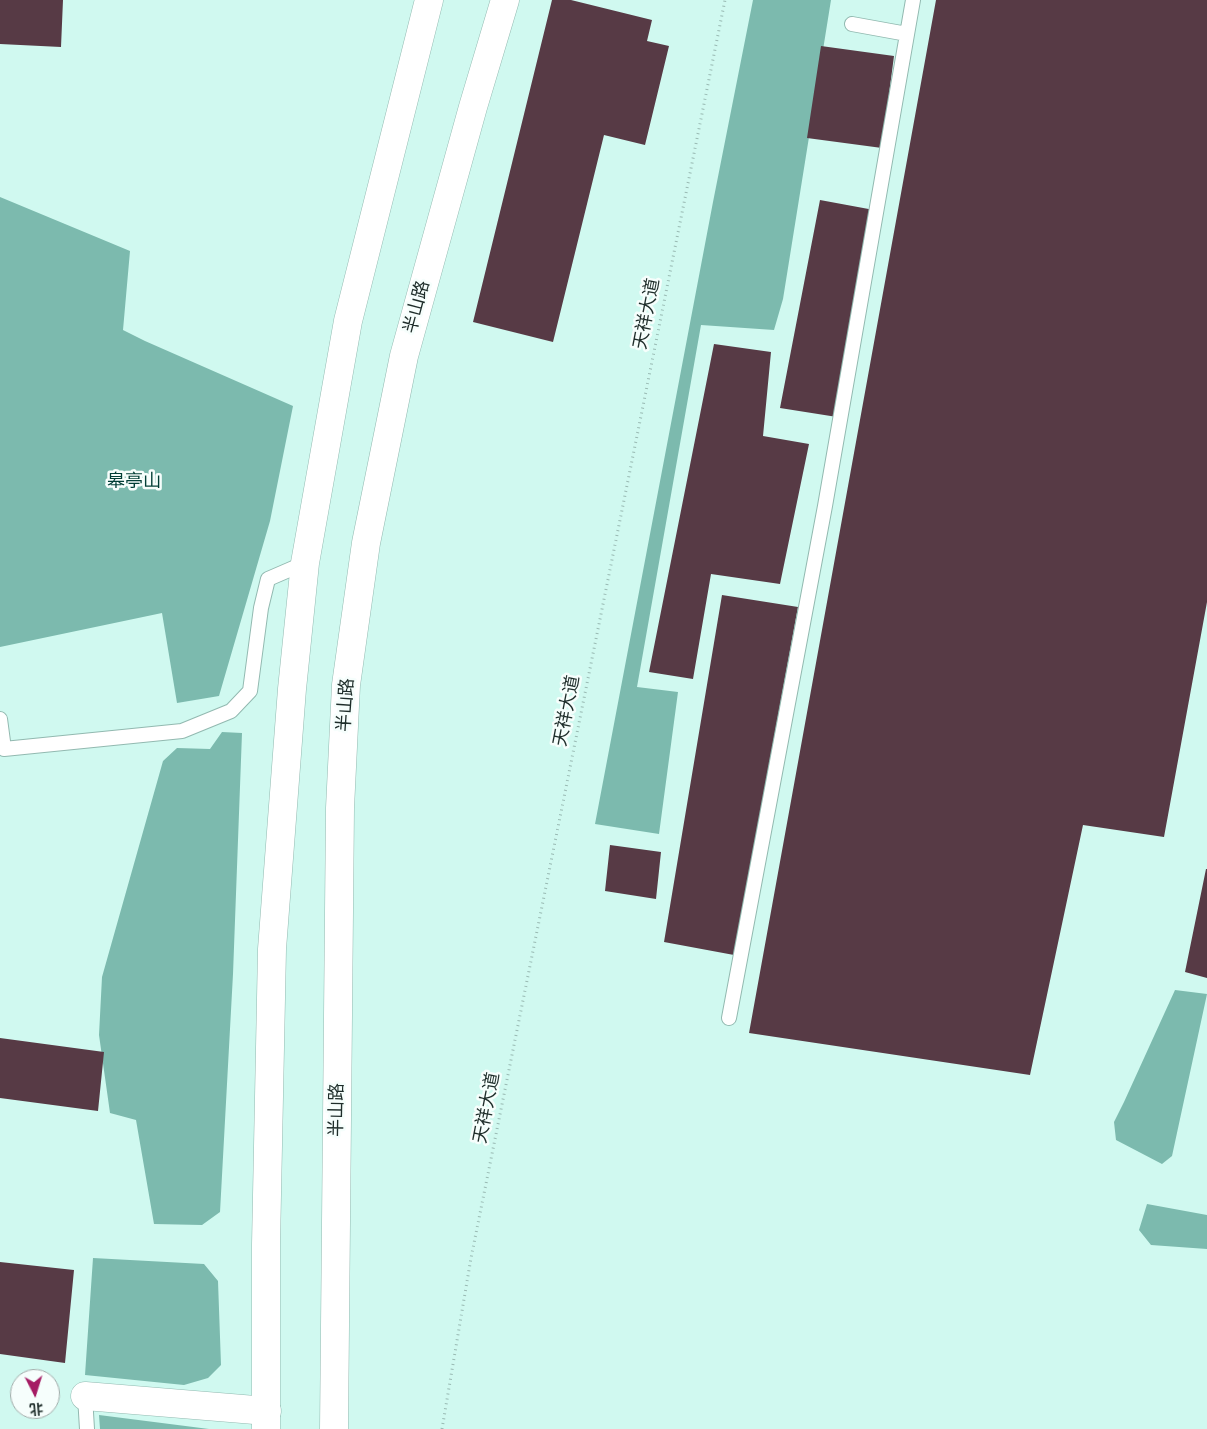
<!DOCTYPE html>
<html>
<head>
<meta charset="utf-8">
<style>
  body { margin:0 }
  #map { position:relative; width:1207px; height:1429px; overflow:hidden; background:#d0f9f0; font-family:Karla,"Noto Sans SC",sans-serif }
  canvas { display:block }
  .north { position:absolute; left:10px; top:1369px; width:50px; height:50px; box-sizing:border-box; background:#f6fefc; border:1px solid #a0aaa8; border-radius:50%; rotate:175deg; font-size:14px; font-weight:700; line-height:20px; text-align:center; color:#1e2d2a }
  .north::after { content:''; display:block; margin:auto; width:18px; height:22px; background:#a51c64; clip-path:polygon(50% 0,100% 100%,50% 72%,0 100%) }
</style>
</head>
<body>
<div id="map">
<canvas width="1207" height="1429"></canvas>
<div class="north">北</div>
</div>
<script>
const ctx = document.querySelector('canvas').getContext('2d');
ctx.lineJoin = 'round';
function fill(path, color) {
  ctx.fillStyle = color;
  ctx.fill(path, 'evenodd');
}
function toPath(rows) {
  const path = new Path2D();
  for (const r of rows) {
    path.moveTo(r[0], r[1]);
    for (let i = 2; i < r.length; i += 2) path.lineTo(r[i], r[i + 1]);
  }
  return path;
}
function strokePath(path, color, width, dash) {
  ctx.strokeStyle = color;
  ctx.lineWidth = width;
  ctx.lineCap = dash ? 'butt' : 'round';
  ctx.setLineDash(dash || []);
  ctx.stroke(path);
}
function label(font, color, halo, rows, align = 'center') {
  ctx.font = font + ' Karla,"Noto Sans SC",sans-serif';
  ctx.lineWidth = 5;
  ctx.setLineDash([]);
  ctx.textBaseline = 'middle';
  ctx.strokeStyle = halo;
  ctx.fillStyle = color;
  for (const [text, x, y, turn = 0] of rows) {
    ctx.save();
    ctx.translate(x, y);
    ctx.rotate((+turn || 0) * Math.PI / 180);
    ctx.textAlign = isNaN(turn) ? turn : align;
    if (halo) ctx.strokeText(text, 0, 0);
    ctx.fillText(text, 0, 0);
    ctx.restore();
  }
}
const forest = toPath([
  [753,0,831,0,783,299,774,330,701,325,637,687,678,692,659,834,595,824,713,202],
  [0,197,130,251,123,330,145,341,293,406,270,521,219,696,177,703,162,613,0,647],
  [222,732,242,733,233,974,220,1212,202,1225,154,1224,136,1120,110,1113,99,1035,102,977,163,761,177,748,210,749],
  [1175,990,1207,994,1172,1156,1162,1164,1116,1140,1114,1122,1124,1102],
  [1147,1204,1207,1215,1207,1249,1151,1245,1139,1230],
  [93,1258,204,1264,218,1281,221,1365,208,1378,184,1385,85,1375],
  [99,1415,209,1429,100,1429]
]);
const building = toPath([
  [0,0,63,0,61,47,0,44],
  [552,0,571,0,652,20,647,41,669,46,645,145,604,135,553,342,473,322],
  [936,0,1207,0,1207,602,1164,837,1083,825,1030,1075,749,1033],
  [821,46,894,56,882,148,807,138],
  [820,200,874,210,837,417,780,408],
  [714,344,771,352,763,436,809,444,780,584,711,574,693,679,649,672],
  [722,595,798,607,734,955,664,942],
  [610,845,661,852,656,899,605,891],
  [1206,869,1207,869,1207,978,1185,972],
  [0,1038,104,1052,98,1111,0,1098],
  [0,1262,74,1270,65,1363,0,1354]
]);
const path = toPath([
  [442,1429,471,1258,725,0]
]);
const service = toPath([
  [852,24,907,34],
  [0,719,4,749,182,731,231,711,250,691,261,608,268,579,305,563],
  [729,1018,825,506,913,0],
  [85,1396,87,1429]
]);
const minor = toPath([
  [85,1396,267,1411]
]);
const secondary = toPath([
  [266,1429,266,1244,272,949,292,689,305,563,348,321,429,0],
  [334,1429,340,808,346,685,366,543,404,356,473,107,505,0]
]);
const streetNames = [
  ["半山路",417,307,-75],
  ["天祥大道",647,314,-79],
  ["半山路",346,705,-86],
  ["天祥大道",567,711,-79],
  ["天祥大道",487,1108,-79],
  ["半山路",337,1110,-89]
];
const parkNames = [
  ["皋亭山",134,482]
];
fill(forest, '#7cbaae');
fill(building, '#573a45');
strokePath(service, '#92b9b0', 16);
strokePath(minor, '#92b9b0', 29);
strokePath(secondary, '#92b9b0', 29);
strokePath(path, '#99bab3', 3, [1, 4]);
strokePath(service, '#fff', 14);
strokePath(minor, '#fff', 28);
strokePath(secondary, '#fff', 28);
label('18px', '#1e2d2a', '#f6fefc', streetNames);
label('18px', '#013e36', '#f6fefc', parkNames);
</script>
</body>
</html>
